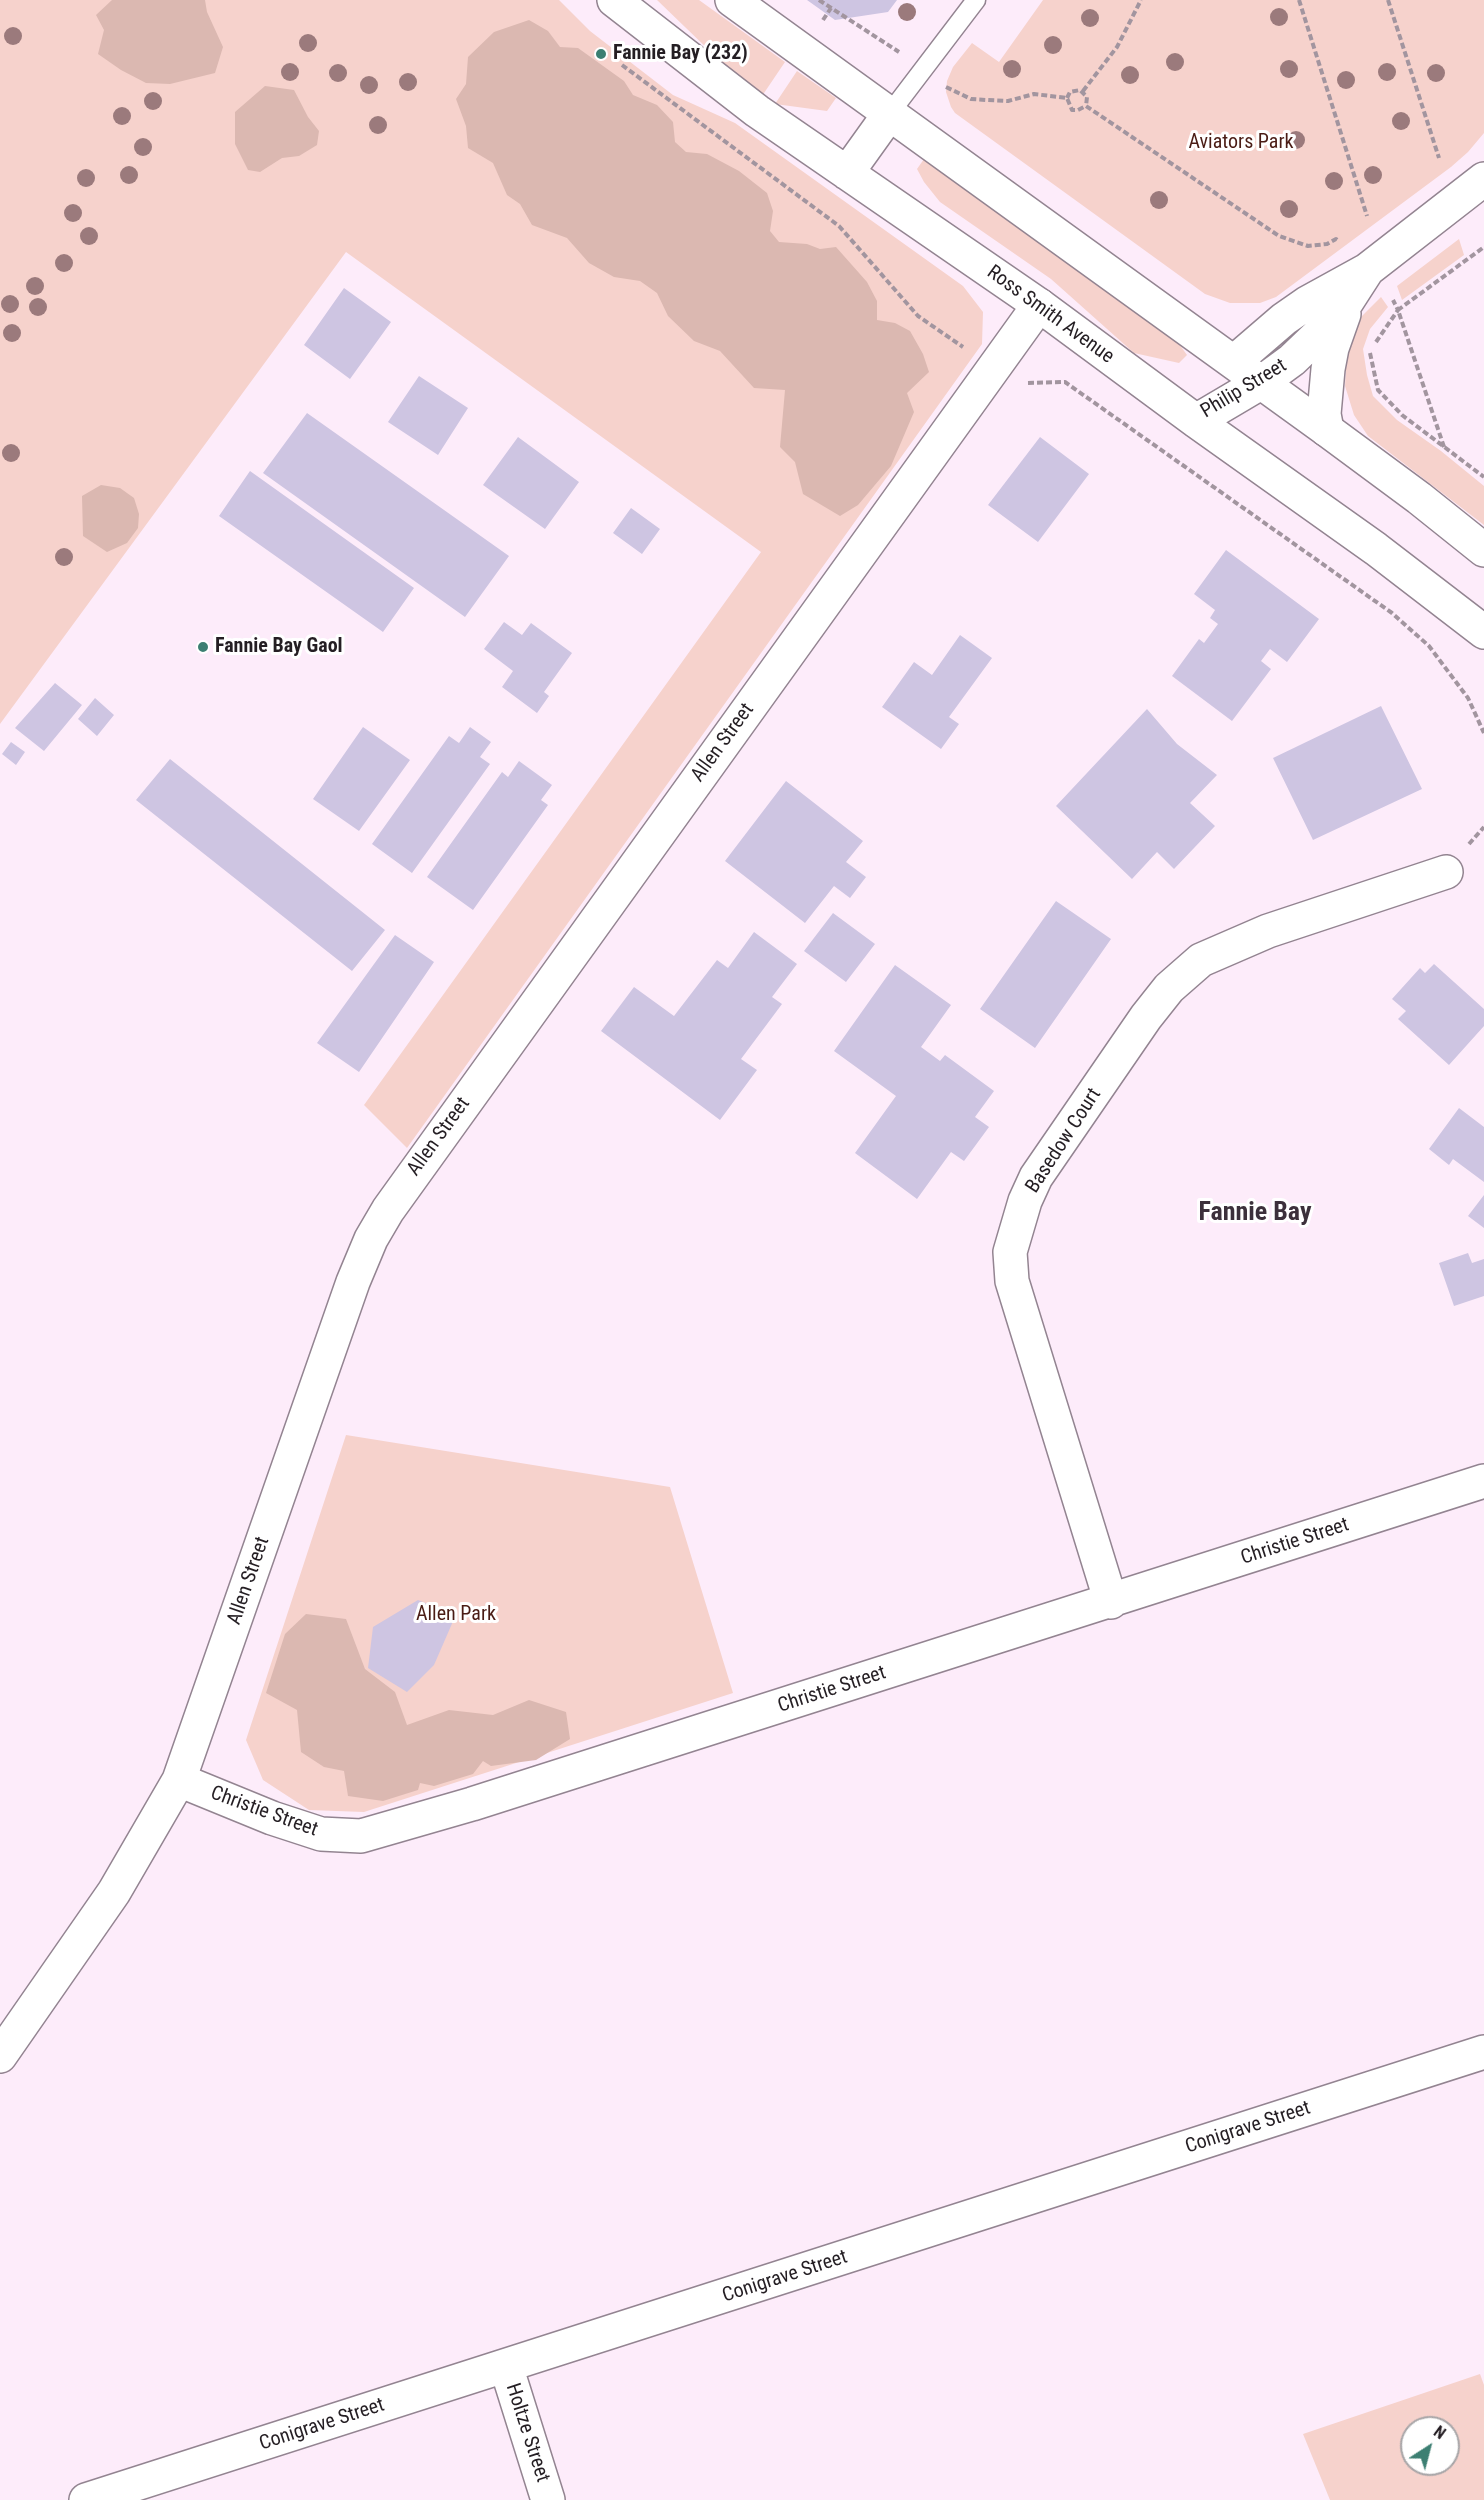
<!DOCTYPE html>
<html>
<head>
<meta charset="utf-8">
<style>
  body { margin:0 }
  #map { position:relative; width:1484px; height:2500px; overflow:hidden; background:#fdecfa; font-family:"Roboto Condensed",sans-serif }
  canvas { display:block }
  .north { position:absolute; left:1400px; top:2416px; width:60px; height:60px; box-sizing:border-box; background:#fff; border:2px solid #a7a5a7; border-radius:50%; rotate:36deg; font-size:16px; font-weight:700; line-height:24px; text-align:center; color:#241e23 }
  .north::after { content:''; display:block; margin:auto; width:21px; height:27px; background:#3c7f72; clip-path:polygon(50% 0,100% 100%,50% 72%,0 100%) }
</style>
</head>
<body>
<div id="map">
<canvas width="1484" height="2500"></canvas>
<div class="north">N</div>
</div>
<script>
const ctx = document.querySelector('canvas').getContext('2d');
ctx.lineJoin = 'round';
function fill(path, color) {
  ctx.fillStyle = color;
  ctx.fill(path, 'evenodd');
}
function toPath(rows) {
  const path = new Path2D();
  for (const r of rows) {
    path.moveTo(r[0], r[1]);
    for (let i = 2; i < r.length; i += 2) path.lineTo(r[i], r[i + 1]);
  }
  return path;
}
function strokePath(path, color, width, dash) {
  ctx.strokeStyle = color;
  ctx.lineWidth = width;
  ctx.lineCap = dash ? 'butt' : 'round';
  ctx.setLineDash(dash || []);
  ctx.stroke(path);
}
function label(font, color, halo, rows, align = 'center') {
  ctx.font = font + ' "Roboto Condensed",sans-serif';
  ctx.lineWidth = 6;
  ctx.setLineDash([]);
  ctx.textBaseline = 'middle';
  ctx.strokeStyle = halo;
  ctx.fillStyle = color;
  for (const [text, x, y, turn = 0] of rows) {
    ctx.save();
    ctx.translate(x, y);
    ctx.rotate((+turn || 0) * Math.PI / 180);
    ctx.textAlign = isNaN(turn) ? turn : align;
    if (halo) ctx.strokeText(text, 0, 0);
    ctx.fillText(text, 0, 0);
    ctx.restore();
  }
}
const green = toPath([
  [0,0,559,0,590,31,673,95,735,123,963,286,983,312,982,344,407,1148,364,1105,761,552,346,252,0,724],
  [657,0,699,0,785,62,762,96,742,82],
  [1043,0,1484,0,1484,133,1468,152,1451,167,1276,297,1260,303,1230,303,1205,294,955,113,951,107,946,92,947,81,953,67,972,43,999,62],
  [797,71,836,98,827,111,775,104],
  [924,159,1177,341,1187,355,1179,363,1134,353,1051,279,940,202,924,182,917,169],
  [1459,239,1464,255,1402,300,1397,286],
  [1381,297,1388,307,1370,329,1363,349,1367,375,1373,396,1397,420,1441,451,1484,486,1484,525,1368,436,1354,415,1345,386,1347,352,1359,319],
  [346,1435,670,1487,733,1693,364,1812,309,1810,263,1780,246,1740],
  [1480,2374,1484,2385,1484,2500,1330,2500,1303,2434],
  [1412,2428,1448,2428,1448,2464,1412,2464]
]);
const forest = toPath([
  [112,0,205,0,207,12,223,47,215,73,170,84,146,83,121,70,98,54,104,30,96,15],
  [529,20,548,31,560,47,578,48,624,81,633,95,657,105,673,122,675,142,686,152,707,154,739,171,767,193,773,211,770,231,779,242,807,244,820,249,836,247,867,282,877,301,877,320,895,323,910,331,923,354,929,372,907,393,914,412,891,466,858,505,840,516,803,494,795,462,780,447,785,390,754,388,720,351,694,341,668,316,657,293,640,281,614,277,589,263,567,238,532,225,520,204,507,195,493,163,468,148,466,126,456,99,466,84,468,57,494,32],
  [265,86,294,90,308,117,319,131,317,145,299,156,282,158,260,172,248,170,235,144,235,112],
  [101,485,120,488,134,498,139,514,138,528,127,543,107,552,83,536,82,496],
  [306,1614,346,1619,365,1669,395,1692,407,1725,449,1710,493,1715,529,1700,566,1712,570,1739,536,1760,491,1766,483,1761,473,1774,434,1786,420,1783,418,1790,383,1801,348,1796,344,1771,324,1767,301,1752,297,1710,266,1693,285,1634]
]);
const building = toPath([
  [807,0,897,0,888,12,835,20],
  [344,288,391,322,350,379,304,345],
  [419,376,468,408,438,455,388,422],
  [307,413,509,556,465,617,263,473],
  [518,437,579,482,545,529,483,485],
  [1040,437,1089,474,1038,542,988,505],
  [250,471,414,588,383,632,219,516],
  [631,508,660,529,642,554,613,533],
  [1226,550,1319,619,1287,662,1270,649,1261,661,1271,669,1232,721,1172,676,1199,639,1204,643,1218,624,1210,618,1215,610,1194,594],
  [504,622,522,635,531,623,572,653,544,692,549,696,537,713,502,687,513,671,484,649],
  [960,635,992,658,949,717,959,724,941,749,882,707,914,662,932,675],
  [55,683,82,705,44,751,15,728],
  [95,698,114,715,97,736,78,719],
  [1381,706,1422,789,1313,840,1273,758],
  [1147,709,1177,744,1217,775,1190,803,1215,826,1174,869,1157,852,1132,879,1056,806],
  [363,727,410,760,359,831,313,799],
  [470,727,491,742,480,757,490,764,412,873,372,844,449,736,459,743],
  [11,742,25,752,16,765,2,754],
  [170,759,385,930,352,971,136,800],
  [519,761,552,785,541,800,548,805,473,910,427,877,502,772,508,777],
  [786,781,863,841,846,862,866,877,850,898,834,886,805,923,725,861],
  [1056,901,1111,939,1035,1048,980,1009],
  [833,913,875,944,846,982,804,951],
  [754,932,797,964,772,997,782,1004,741,1059,757,1070,720,1120,601,1031,634,987,674,1016,717,960,728,968],
  [395,935,434,962,359,1072,317,1043],
  [1434,964,1484,1009,1484,1026,1449,1065,1398,1019,1406,1011,1392,999,1420,968,1425,973],
  [895,965,951,1005,921,1047,940,1061,945,1055,994,1091,975,1117,989,1127,964,1161,951,1152,917,1199,855,1153,896,1096,834,1051],
  [1459,1108,1484,1127,1484,1182,1453,1159,1449,1165,1429,1149],
  [1484,1195,1484,1228,1468,1216],
  [1468,1253,1472,1263,1484,1259,1484,1296,1454,1306,1439,1263],
  [418,1600,440,1609,454,1619,434,1665,407,1692,368,1668,373,1627]
]);
const path = toPath([
  [819,0,899,52],
  [1299,0,1367,216],
  [1388,0,1439,158],
  [823,20,831,8],
  [622,65,839,226,918,316,963,347],
  [946,87,971,99,987,100,1008,101,1034,94,1067,98,1072,110,1078,110,1086,106,1279,236,1308,246,1327,244,1336,239,1339,242],
  [1083,91,1117,47,1141,0],
  [1067,98,1070,92,1080,90,1087,97,1086,106],
  [1376,342,1398,310,1393,300],
  [1370,353,1378,390,1402,415,1484,477],
  [1028,383,1065,382,1392,613,1429,646,1468,698,1484,733],
  [1444,447,1398,310,1484,247],
  [1469,844,1484,827]
]);
const service = toPath([
  [890,113,976,0]
]);
const minor = toPath([
  [1234,362,1284,319,1307,303,1367,270,1484,179],
  [1262,382,1292,360,1337,317,1366,272],
  [1327,430,1324,414,1328,369,1332,348,1344,314],
  [1111,1602,1012,1281,1010,1252,1025,1201,1036,1177,1146,1017,1169,988,1201,960,1268,931,1446,872],
  [179,1780,272,1818,321,1834,361,1836,472,1804,1484,1481],
  [0,2056,114,1892,179,1780,353,1282,371,1239,388,1210,1039,305],
  [506,2366,548,2500],
  [86,2500,1484,2052]
]);
const tertiary = toPath([
  [614,0,757,111,1039,305,1196,421,1376,549,1484,632],
  [732,0,1327,430,1419,498,1484,550],
  [847,173,890,113],
  [1196,421,1262,382]
]);
const trees = [
  [907,12],
  [1279,17],
  [1090,18],
  [13,36],
  [308,43],
  [1053,45],
  [1175,62],
  [1012,69],
  [1289,69],
  [290,72],
  [1387,72],
  [338,73],
  [1436,73],
  [1130,75],
  [1346,80],
  [408,82],
  [369,85],
  [153,101],
  [122,116],
  [1401,121],
  [378,125],
  [1296,140],
  [143,147],
  [129,175],
  [1373,175],
  [86,178],
  [1334,181],
  [1159,200],
  [1289,209],
  [73,213],
  [89,236],
  [64,263],
  [35,286],
  [10,304],
  [38,307],
  [12,333],
  [11,453],
  [64,557]
];
const markers = [
  [601,54,6,"#3c7f72"],
  [203,647,6,"#3c7f72"]
];
const poiNames = [
  ["Fannie Bay (232)",613,54],
  ["Fannie Bay Gaol",215,647]
];
const parkNames = [
  ["Aviators Park",1241,143],
  ["Allen Park",456,1615]
];
const streetNames = [
  ["Ross Smith Avenue",1050,315,36],
  ["Philip Street",1244,389,-31],
  ["Allen Street",723,743,-54],
  ["Allen Street",439,1137,-54],
  ["Basedow Court",1064,1141,-57],
  ["Christie Street",1295,1542,-18],
  ["Allen Street",249,1581,-71],
  ["Christie Street",832,1690,-18],
  ["Christie Street",264,1812,20],
  ["Conigrave Street",1248,2128,-18],
  ["Conigrave Street",785,2277,-18],
  ["Conigrave Street",322,2425,-18],
  ["Holtze Street",527,2433,72]
];
const districtNames = [
  ["Fannie Bay",1255,1213]
];
fill(green, '#f6d2cc');
fill(forest, '#dbb8b1');
fill(building, '#cec5e2');
strokePath(service, '#938491', 21);
strokePath(minor, '#938491', 36);
strokePath(tertiary, '#938491', 36);
strokePath(path, '#a2959f', 4, [6, 3]);
strokePath(service, '#fff', 18);
strokePath(minor, '#fff', 33);
strokePath(tertiary, '#fff', 33);
ctx.fillStyle = '#9b7a7c';
for (const [x, y] of trees) {
  ctx.beginPath();
  ctx.arc(x, y, 9, 0, 2 * Math.PI);
  ctx.fill();
}
for (const [x, y, r, color] of markers) {
  const dot = new Path2D();
  dot.arc(x, y, r, 0, 2 * Math.PI);
  ctx.fillStyle = color;
  ctx.fill(dot);
  strokePath(dot, '#fff', 2);
}
label('bold 20px', '#241e23', '#fff', poiNames, 'left');
label('20px', '#4a1c15', '#fff', parkNames);
label('20px', '#241e23', '#fff', streetNames);
label('bold 26px', '#3c303b', '#fff', districtNames);
</script>
</body>
</html>
